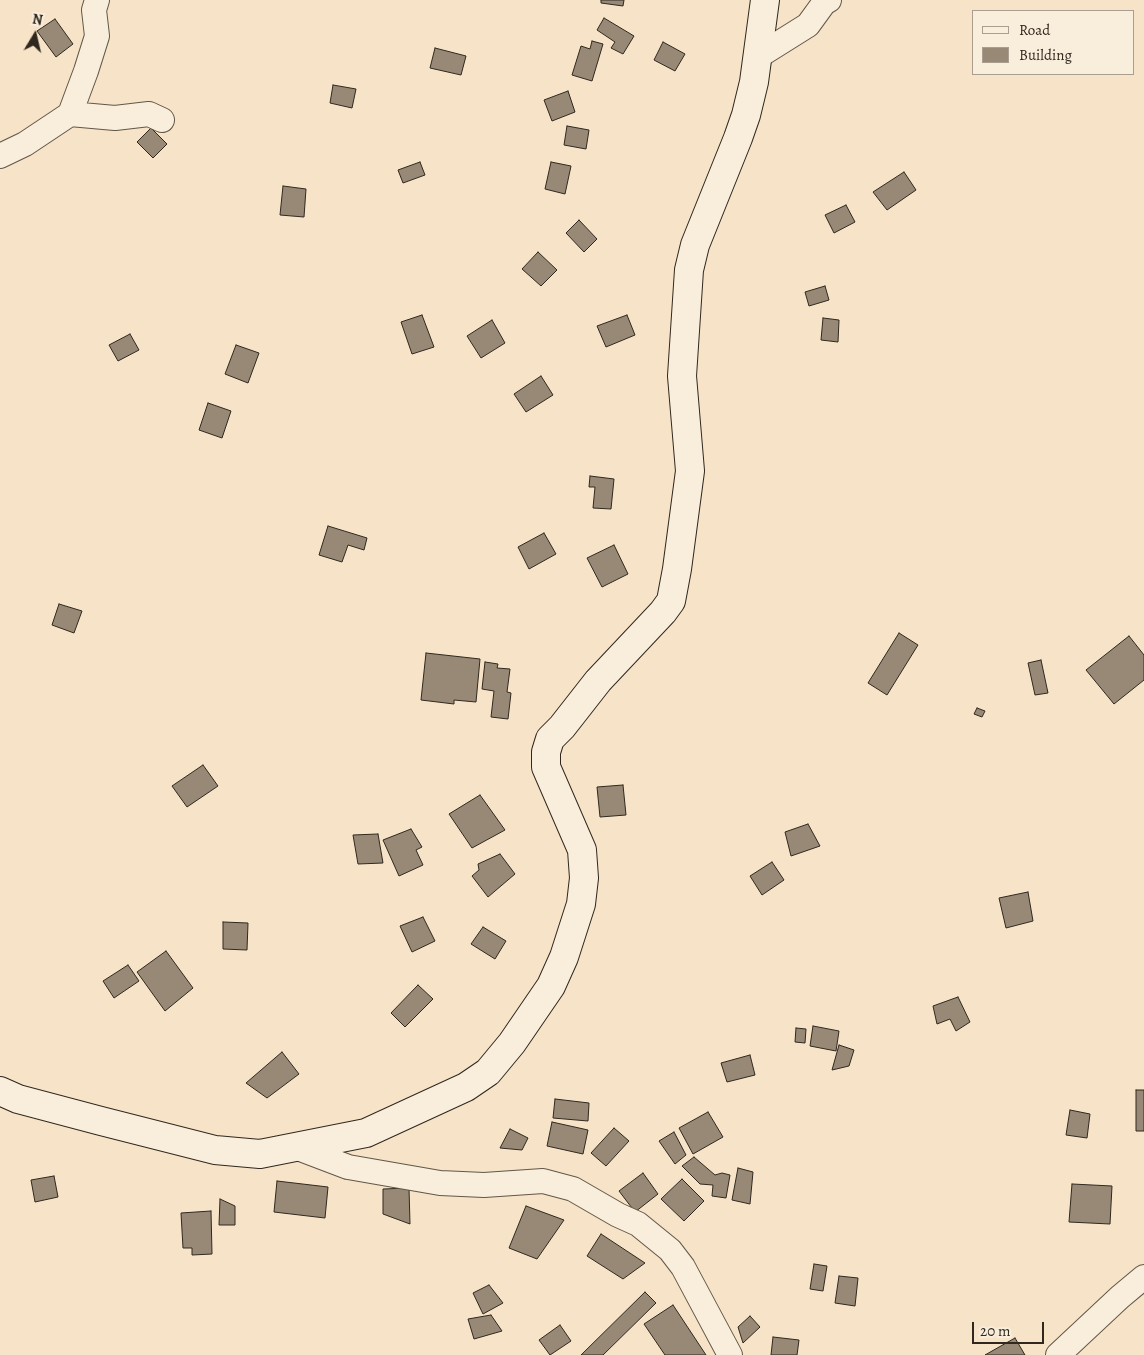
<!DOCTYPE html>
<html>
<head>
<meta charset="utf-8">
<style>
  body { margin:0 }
  #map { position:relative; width:1144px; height:1355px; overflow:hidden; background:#f6e3c8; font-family:Alegreya,serif }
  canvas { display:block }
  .legend { position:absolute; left:972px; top:10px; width:162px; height:65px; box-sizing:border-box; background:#f9eddb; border:1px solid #a99e8f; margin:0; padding:6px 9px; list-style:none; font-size:15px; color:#30281e }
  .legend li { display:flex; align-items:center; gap:10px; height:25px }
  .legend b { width:25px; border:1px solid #a99e8f }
  .north { position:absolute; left:10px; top:10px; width:50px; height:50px; -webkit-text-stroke:4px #f9eddb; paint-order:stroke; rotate:9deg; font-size:14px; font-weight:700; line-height:20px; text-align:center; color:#30281e }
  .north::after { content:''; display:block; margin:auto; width:18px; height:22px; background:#30281e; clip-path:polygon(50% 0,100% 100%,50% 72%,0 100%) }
  .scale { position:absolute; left:972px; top:1322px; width:72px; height:22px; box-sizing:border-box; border:2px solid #30281e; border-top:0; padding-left:6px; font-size:15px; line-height:18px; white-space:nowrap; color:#30281e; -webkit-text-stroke:4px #f9eddb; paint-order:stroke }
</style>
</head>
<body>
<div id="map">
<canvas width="1144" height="1355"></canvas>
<ul class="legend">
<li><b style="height:6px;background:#f9eddb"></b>Road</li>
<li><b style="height:14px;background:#978976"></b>Building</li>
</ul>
<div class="north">N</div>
<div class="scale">20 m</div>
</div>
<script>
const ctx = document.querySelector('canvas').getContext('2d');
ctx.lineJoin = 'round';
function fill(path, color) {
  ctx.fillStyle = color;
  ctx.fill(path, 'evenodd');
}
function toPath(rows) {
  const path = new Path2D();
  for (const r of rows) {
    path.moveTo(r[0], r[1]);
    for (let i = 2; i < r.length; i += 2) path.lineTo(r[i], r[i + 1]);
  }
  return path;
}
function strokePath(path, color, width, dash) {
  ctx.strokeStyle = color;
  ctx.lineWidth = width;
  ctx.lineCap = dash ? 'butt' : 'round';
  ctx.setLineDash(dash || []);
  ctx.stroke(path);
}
const building = toPath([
  [601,0,624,0,623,6,601,3,601,0],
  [604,18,634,36,623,54,611,48,615,42,597,30,604,18],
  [55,19,73,44,56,57,37,31,55,19],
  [592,41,603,44,592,81,572,75,581,46,590,49,592,41],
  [663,42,685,54,675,71,654,60,663,42],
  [435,48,466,56,461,75,430,68,435,48],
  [333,85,356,89,352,108,330,103,333,85],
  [568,91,575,112,552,121,544,100,568,91],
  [567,126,589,130,586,149,564,145,567,126],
  [151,128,167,144,153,158,137,142,151,128],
  [420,162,425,175,403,183,398,170,420,162],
  [551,162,571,166,565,194,545,189,551,162],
  [904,172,916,190,887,210,873,192,904,172],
  [283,186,306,189,304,217,280,215,283,186],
  [846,205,855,222,834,233,825,215,846,205],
  [579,220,597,239,584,252,566,233,579,220],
  [538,252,557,270,541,286,522,269,538,252],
  [825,286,829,300,809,306,805,292,825,286],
  [422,315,434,347,412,354,401,322,422,315],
  [627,315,635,335,606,347,597,326,627,315],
  [823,318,839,320,838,342,821,340,823,318],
  [492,320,505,343,481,358,467,336,492,320],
  [130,334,139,350,118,361,109,345,130,334],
  [236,345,259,353,248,383,225,374,236,345],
  [541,376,553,395,526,412,514,394,541,376],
  [208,403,231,411,222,438,199,430,208,403],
  [590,476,614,479,611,509,593,508,595,487,589,487,590,476],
  [328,526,367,538,364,550,348,545,342,562,319,555,328,526],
  [544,533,556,554,529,569,518,547,544,533],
  [614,545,628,574,602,587,587,558,614,545],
  [59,604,82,611,74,633,52,625,59,604],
  [899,633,918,645,887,695,868,683,899,633],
  [1129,636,1144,655,1144,680,1114,704,1086,670,1129,636],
  [426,653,480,659,476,702,454,700,454,704,421,700,426,653],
  [1041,660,1048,693,1035,695,1028,663,1041,660],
  [485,662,498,664,497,668,510,669,507,692,511,693,508,719,491,717,494,691,482,689,485,662],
  [977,708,985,711,982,717,974,714,977,708],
  [203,765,218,786,187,807,172,786,203,765],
  [623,785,626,815,600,817,597,787,623,785],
  [480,795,505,830,472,848,449,814,480,795],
  [808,824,820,846,791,856,785,832,808,824],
  [411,829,422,847,416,850,423,865,399,876,383,840,411,829],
  [378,834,383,863,358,864,353,835,378,834],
  [500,854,515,874,488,897,472,876,479,870,478,864,500,854],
  [772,862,784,880,762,895,750,876,772,862],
  [1028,892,1033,921,1006,928,999,898,1028,892],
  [423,917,435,941,412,952,400,926,423,917],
  [223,922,248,923,247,950,223,949,223,922],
  [483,927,506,941,495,959,471,944,483,927],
  [166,951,193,988,165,1011,137,972,166,951],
  [128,965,139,981,114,998,103,981,128,965],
  [418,985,433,999,405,1027,391,1013,418,985],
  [958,997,970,1022,956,1031,950,1019,937,1024,933,1006,958,997],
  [813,1026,839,1031,836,1051,810,1046,813,1026],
  [796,1028,806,1029,805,1043,795,1042,796,1028],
  [839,1045,854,1050,849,1066,832,1070,839,1045],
  [282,1052,299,1074,267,1098,246,1083,282,1052],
  [750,1055,755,1075,727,1082,721,1063,750,1055],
  [1136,1090,1144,1090,1144,1131,1136,1131,1136,1090],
  [555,1099,589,1103,588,1121,553,1118,555,1099],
  [1070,1110,1090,1114,1087,1138,1066,1135,1070,1110],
  [708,1112,723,1137,693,1154,679,1128,708,1112],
  [552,1122,588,1130,583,1154,547,1146,552,1122],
  [614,1128,629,1141,606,1166,591,1153,614,1128],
  [510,1129,528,1138,522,1150,500,1148,510,1129],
  [674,1132,686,1155,675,1164,659,1141,674,1132],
  [694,1157,715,1175,722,1173,730,1175,726,1198,712,1196,713,1185,700,1184,682,1166,694,1157],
  [738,1168,753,1172,750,1204,732,1200,738,1168],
  [643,1173,658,1194,635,1212,619,1191,643,1173],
  [54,1176,58,1197,35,1202,31,1180,54,1176],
  [682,1179,704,1201,684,1221,661,1199,682,1179],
  [277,1181,328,1187,325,1218,274,1212,277,1181],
  [1072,1184,1112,1186,1110,1224,1069,1222,1072,1184],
  [409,1188,410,1224,383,1214,383,1189,409,1188],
  [220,1199,235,1206,235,1225,219,1225,220,1199],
  [526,1206,564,1220,537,1259,509,1248,526,1206],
  [211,1211,212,1254,192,1255,192,1248,183,1248,181,1213,211,1211],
  [601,1234,645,1263,623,1279,587,1256,601,1234],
  [814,1264,827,1266,823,1291,810,1289,814,1264],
  [839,1276,858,1278,855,1306,835,1303,839,1276],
  [489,1285,503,1303,483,1314,473,1293,489,1285],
  [645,1292,656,1303,603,1355,581,1355,645,1292],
  [673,1305,706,1355,665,1355,644,1324,673,1305],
  [491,1315,502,1331,474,1339,468,1319,491,1315],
  [750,1316,760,1327,743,1343,738,1327,750,1316],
  [560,1325,571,1341,550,1355,539,1340,560,1325],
  [773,1337,799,1340,797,1355,771,1355,773,1337],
  [1015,1338,1025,1355,985,1355,1015,1338]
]);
const minor = toPath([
  [757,57,808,25,824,3,829,0],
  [70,114,115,118,149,114,162,120],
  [0,156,25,144,70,114,86,71,97,36,94,10,97,0],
  [298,1148,348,1167,440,1183,484,1185,543,1181,573,1189,618,1215,638,1224,670,1250,683,1267,730,1355],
  [1058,1355,1120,1297,1144,1277]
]);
const secondary = toPath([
  [0,1091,18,1099,101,1121,215,1150,260,1154,366,1133,466,1087,488,1072,512,1043,551,986,564,957,581,904,584,878,582,850,546,767,546,752,550,739,562,727,598,681,663,612,671,601,677,569,690,471,682,376,689,270,695,245,738,138,746,115,754,82,765,0]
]);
fill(building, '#978976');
strokePath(building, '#30281e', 1);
strokePath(minor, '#625748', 26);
strokePath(secondary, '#30281e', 30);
strokePath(minor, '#f9eddb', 24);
strokePath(secondary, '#f9eddb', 28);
</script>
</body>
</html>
